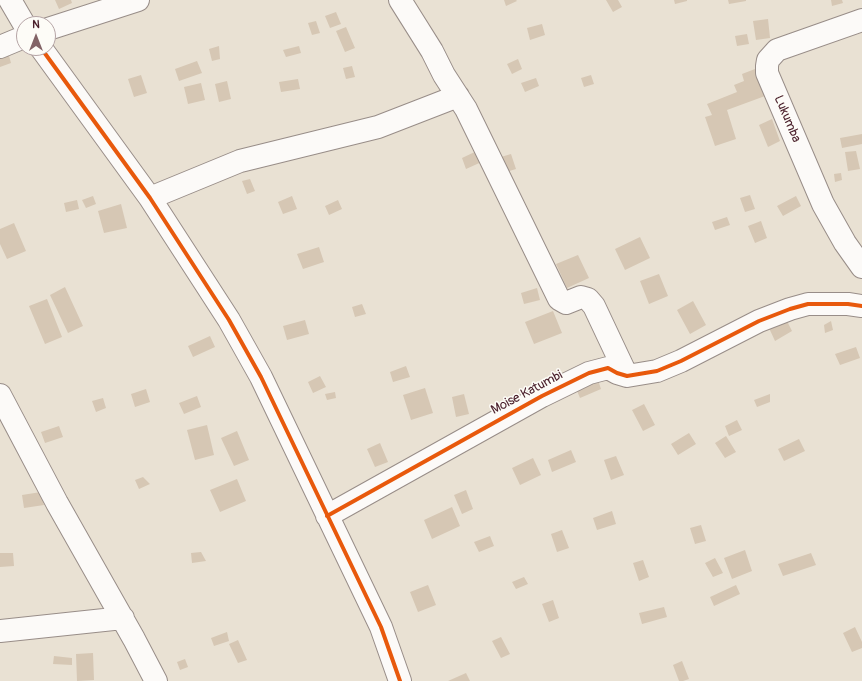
<!DOCTYPE html>
<html>
<head>
<meta charset="utf-8">
<style>
  body { margin:0 }
  #map { position:relative; width:862px; height:681px; overflow:hidden; background:#e9e1d3; font-family:Pangolin,sans-serif }
  canvas { display:block }
  .north { position:absolute; left:16px; top:16px; width:40px; height:40px; box-sizing:border-box; background:#fdfcf7; border:1px solid #b5a4a5; border-radius:50%; rotate:0deg; font-size:11px; font-weight:700; line-height:16px; text-align:center; color:#4a1f2b }
  .north::after { content:''; display:block; margin:auto; width:14px; height:18px; background:#826366; clip-path:polygon(50% 0,100% 100%,50% 72%,0 100%) }
</style>
</head>
<body>
<div id="map">
<canvas width="862" height="681"></canvas>
<div class="north">N</div>
</div>
<script>
const ctx = document.querySelector('canvas').getContext('2d');
ctx.lineJoin = 'round';
function fill(path, color) {
  ctx.fillStyle = color;
  ctx.fill(path, 'evenodd');
}
function toPath(rows) {
  const path = new Path2D();
  for (const r of rows) {
    path.moveTo(r[0], r[1]);
    for (let i = 2; i < r.length; i += 2) path.lineTo(r[i], r[i + 1]);
  }
  return path;
}
function strokePath(path, color, width, dash) {
  ctx.strokeStyle = color;
  ctx.lineWidth = width;
  ctx.lineCap = dash ? 'butt' : 'round';
  ctx.setLineDash(dash || []);
  ctx.stroke(path);
}
function label(font, color, halo, rows, align = 'center') {
  ctx.font = font + ' Pangolin,sans-serif';
  ctx.lineWidth = 3;
  ctx.setLineDash([]);
  ctx.textBaseline = 'middle';
  ctx.strokeStyle = halo;
  ctx.fillStyle = color;
  for (const [text, x, y, turn = 0] of rows) {
    ctx.save();
    ctx.translate(x, y);
    ctx.rotate((+turn || 0) * Math.PI / 180);
    ctx.textAlign = isNaN(turn) ? turn : align;
    if (halo) ctx.strokeText(text, 0, 0);
    ctx.fillText(text, 0, 0);
    ctx.restore();
  }
}
const building = toPath([
  [55,0,71,0,72,3,59,9],
  [504,0,516,0,517,1,506,6],
  [606,0,618,0,622,7,613,12],
  [674,0,687,0,687,1,675,4],
  [728,0,746,0,746,1,729,4],
  [831,0,842,0,843,3,832,6],
  [336,12,341,24,330,28,325,16],
  [768,19,770,38,756,40,753,21],
  [316,21,320,33,312,35,308,23],
  [542,24,545,35,530,40,527,28],
  [346,27,355,48,345,52,336,31],
  [747,34,749,44,737,46,735,36],
  [219,46,220,59,212,61,209,49],
  [299,46,301,53,286,57,283,50],
  [8,52,11,63,0,67,0,54],
  [518,59,522,69,512,74,507,64],
  [197,61,202,73,179,81,175,69],
  [352,66,355,77,346,79,343,68],
  [755,69,765,96,727,110,736,139,715,146,705,117,712,115,707,104,737,92,734,85,744,81,742,74],
  [141,75,147,93,134,97,128,79],
  [591,75,594,84,584,87,581,78],
  [536,78,539,86,525,92,521,83],
  [298,79,300,89,281,92,279,82],
  [227,81,231,99,219,102,215,84],
  [201,83,205,100,188,104,184,87],
  [772,119,780,141,768,147,759,125],
  [862,134,862,144,842,148,840,138],
  [481,149,486,160,466,169,462,158],
  [856,151,860,169,848,171,845,152],
  [511,154,516,169,506,172,501,157],
  [841,173,842,180,835,182,834,174],
  [250,179,255,191,247,194,242,181],
  [750,195,755,209,745,212,740,198],
  [93,196,96,204,86,208,82,200],
  [292,196,297,209,283,214,278,202],
  [796,196,801,206,783,216,777,206],
  [77,200,79,209,66,212,64,203],
  [338,200,342,209,329,215,325,206],
  [121,204,127,228,104,233,98,211],
  [727,217,730,225,715,230,712,222],
  [761,221,767,238,755,243,748,226],
  [14,223,26,251,7,259,0,244,0,229],
  [640,237,650,258,625,270,615,249],
  [319,247,324,262,303,269,297,254],
  [578,255,589,278,567,288,556,264],
  [659,274,668,296,649,304,640,281],
  [65,287,83,326,68,333,50,295],
  [537,288,540,300,524,304,521,293],
  [47,299,62,337,45,344,29,306],
  [693,301,706,325,690,334,677,310],
  [362,304,366,314,355,317,352,307],
  [553,311,562,333,534,344,525,322],
  [786,319,792,331,775,341,769,328],
  [305,320,309,334,287,340,283,326],
  [831,321,833,330,825,333,824,325],
  [210,336,215,347,193,357,188,346],
  [856,347,860,358,840,365,835,354],
  [406,366,410,377,393,382,390,372],
  [320,376,326,387,313,393,308,382],
  [597,377,601,389,580,398,575,386],
  [425,388,433,413,411,420,403,395],
  [146,389,150,402,135,407,131,394],
  [335,392,336,398,327,400,325,394],
  [464,394,469,414,456,417,452,397],
  [770,394,770,402,757,407,754,400],
  [197,396,201,407,184,414,179,403],
  [103,398,106,408,96,412,92,401],
  [644,404,655,425,643,431,632,410],
  [737,420,742,430,729,436,725,426],
  [207,425,214,455,195,460,187,430],
  [59,426,63,437,45,443,41,432],
  [237,431,249,460,234,466,221,438],
  [689,433,696,444,678,455,671,444],
  [726,436,736,452,725,458,715,443],
  [799,439,805,451,784,461,778,449],
  [380,443,388,462,375,467,367,449],
  [571,450,576,462,552,472,548,460],
  [616,456,624,475,611,480,604,460],
  [533,458,541,475,520,485,512,468],
  [143,477,150,484,139,489,135,480],
  [237,479,246,501,220,512,210,490],
  [466,490,473,509,462,514,454,495],
  [41,492,44,505,24,508,22,495],
  [452,507,460,526,432,539,424,520],
  [612,511,616,524,597,530,593,518],
  [701,525,706,541,695,544,690,528],
  [562,530,569,548,557,552,551,534],
  [490,536,494,546,479,552,474,542],
  [745,550,752,571,732,579,724,558],
  [201,552,206,561,192,563,191,553],
  [0,553,13,553,14,566,0,567],
  [811,553,816,565,783,576,778,564],
  [715,558,723,573,713,577,705,563],
  [643,560,649,577,639,581,633,563],
  [524,577,528,584,516,589,512,582],
  [428,585,436,605,418,612,410,592],
  [736,585,740,594,714,606,710,597],
  [553,600,559,618,549,622,542,604],
  [664,607,667,617,642,624,639,613],
  [855,627,862,642,862,648,852,652,843,633],
  [227,632,229,641,214,646,211,638],
  [501,637,510,654,501,658,492,641],
  [238,640,247,660,238,663,229,644],
  [93,653,94,680,77,681,76,654],
  [54,656,72,658,72,665,53,664],
  [185,659,188,667,180,670,177,662],
  [682,661,689,679,683,681,679,681,673,665],
  [466,673,470,681,448,681]
]);
const minor = toPath([
  [10,0,24,24],
  [400,0,432,51,444,75,466,109,559,299,566,303,581,297,588,299,594,306,627,376],
  [862,20,777,50,768,60,767,66,767,73,823,204,845,243,862,267],
  [48,29,138,0],
  [0,47,24,37],
  [41,48,150,198,229,320,261,377,381,627,400,681],
  [150,198,240,161,378,127,458,96],
  [0,395,57,503,134,639,156,681],
  [327,516,542,396,589,373,608,368,617,373,627,376,657,371,681,361,759,321,790,309,808,304,848,304,862,306],
  [0,631,123,618]
]);
const cycleway = toPath([
  [41,48,150,198,229,320,261,377,381,627,400,681],
  [327,516,542,396,589,373,608,368,617,373,627,376,657,371,681,361,759,321,790,309,808,304,848,304,862,306]
]);
const streetNames = [
  ["Lukumba",787,119,67],
  ["Moise Katumbi",527,393,-28]
];
fill(building, '#d6c7b4');
strokePath(minor, '#988d88', 24);
strokePath(minor, '#fcfaf8', 22);
strokePath(cycleway, '#e8590c', 4);
label('13px', '#4a1f2b', '#fdfcf7', streetNames);
</script>
</body>
</html>
